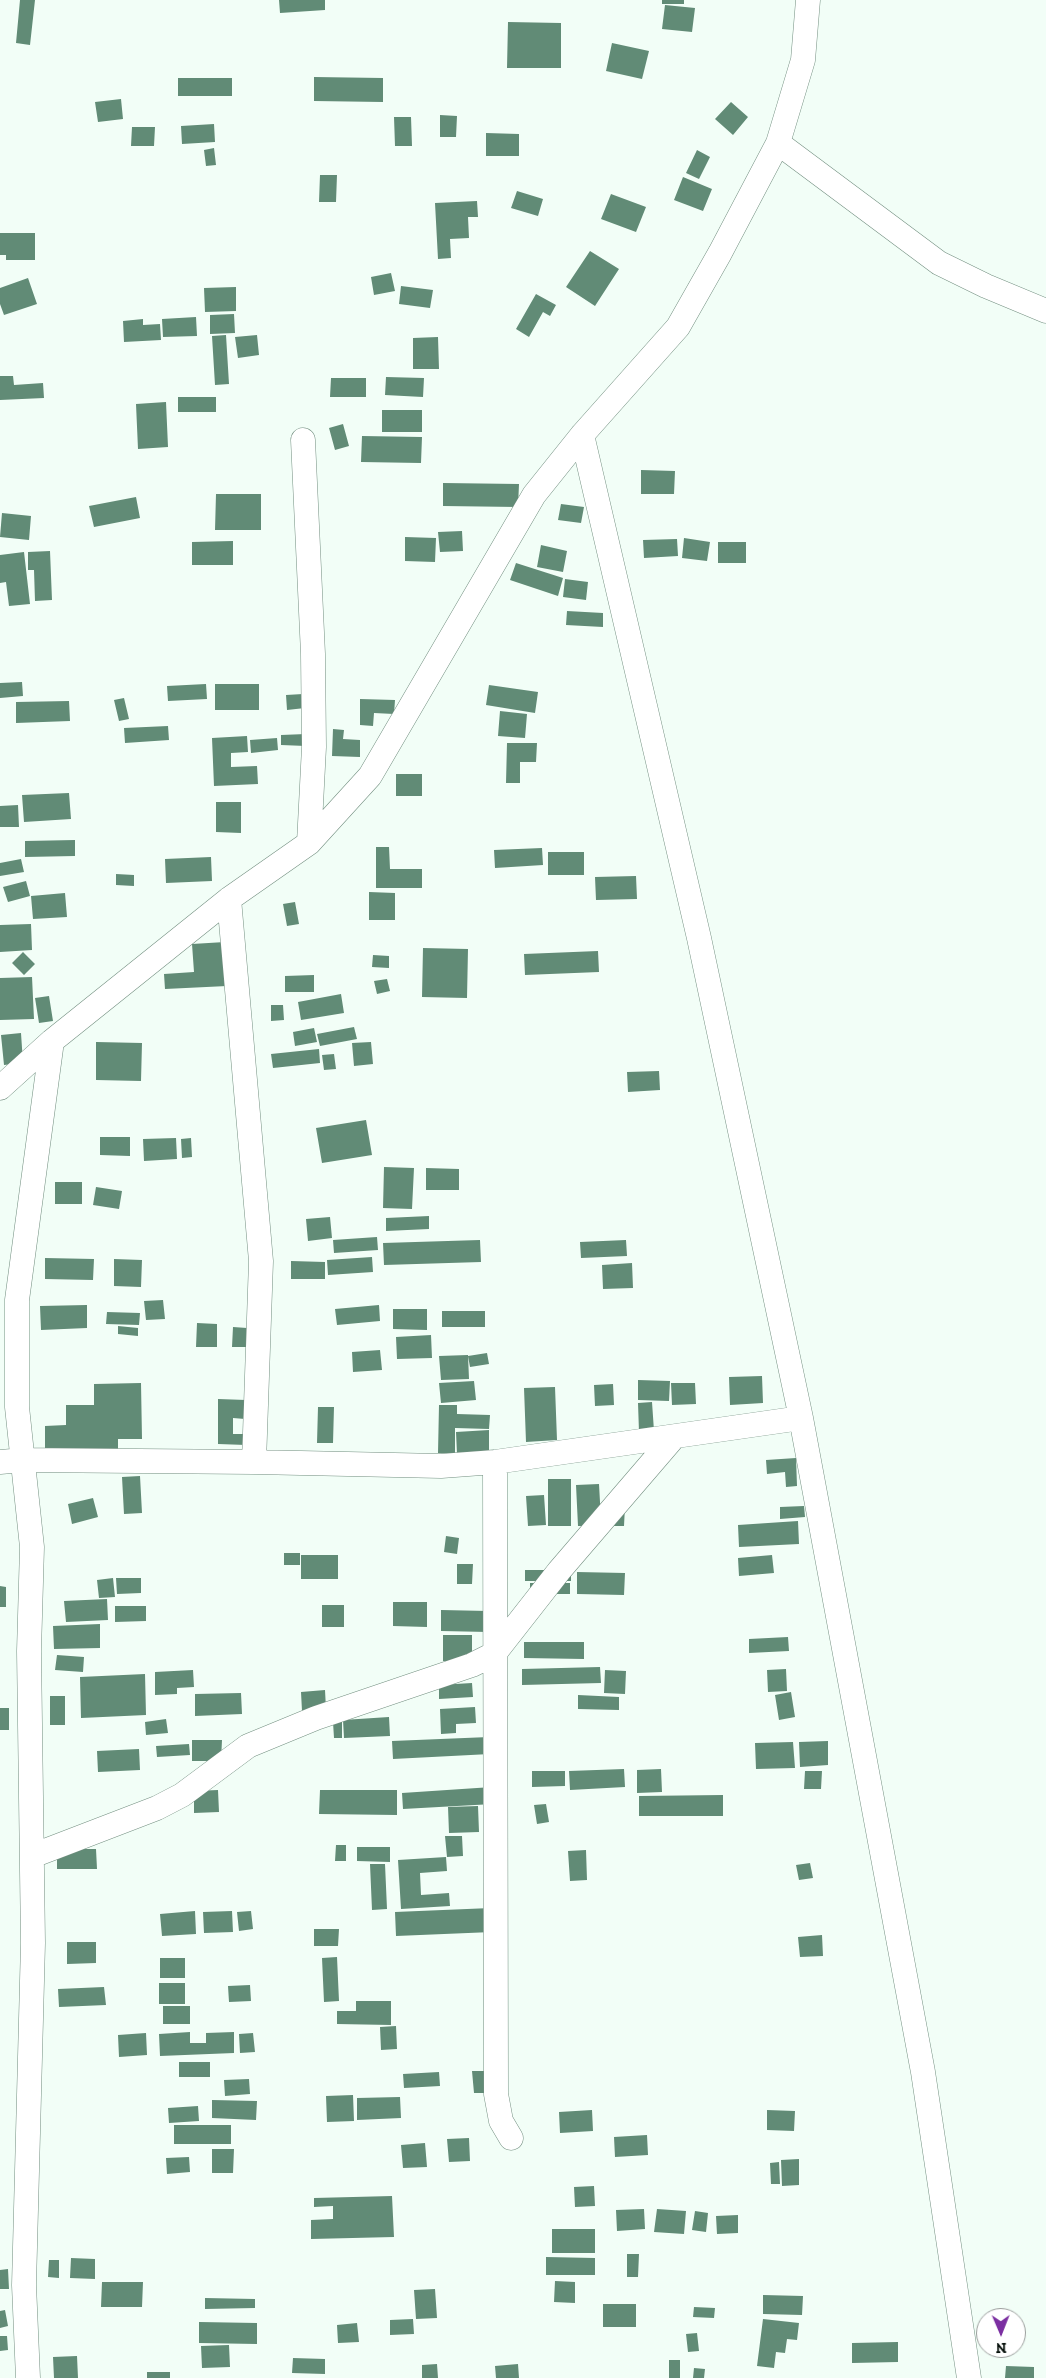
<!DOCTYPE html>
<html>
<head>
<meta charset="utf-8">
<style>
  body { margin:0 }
  #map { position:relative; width:1046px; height:2378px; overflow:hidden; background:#f2fef7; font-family:"Zilla Slab",serif }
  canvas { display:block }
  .north { position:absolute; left:976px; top:2308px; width:50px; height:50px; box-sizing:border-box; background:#fff; border:1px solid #9b9f9d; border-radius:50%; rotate:179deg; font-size:14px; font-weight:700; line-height:20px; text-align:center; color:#06100b }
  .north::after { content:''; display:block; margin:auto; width:18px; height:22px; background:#7b2fa1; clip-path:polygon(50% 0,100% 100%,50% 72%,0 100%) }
</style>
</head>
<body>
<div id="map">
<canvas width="1046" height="2378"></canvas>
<div class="north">N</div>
</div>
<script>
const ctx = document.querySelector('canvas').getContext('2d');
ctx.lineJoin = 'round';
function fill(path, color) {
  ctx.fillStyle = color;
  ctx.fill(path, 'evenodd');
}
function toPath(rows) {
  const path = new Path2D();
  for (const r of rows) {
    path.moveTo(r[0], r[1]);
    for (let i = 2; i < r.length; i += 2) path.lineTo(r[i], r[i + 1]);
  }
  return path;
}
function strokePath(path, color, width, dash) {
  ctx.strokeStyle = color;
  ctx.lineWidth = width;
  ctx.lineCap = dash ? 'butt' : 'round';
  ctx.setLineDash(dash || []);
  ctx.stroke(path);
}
const building = toPath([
  [20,0,35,0,30,45,16,43],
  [279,0,325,0,325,10,280,13],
  [662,0,684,0,684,4,662,4],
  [665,5,695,8,692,32,662,29],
  [508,22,561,23,561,68,507,68],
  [612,43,649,51,642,79,606,71],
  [314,77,383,78,383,102,314,101],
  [178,78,232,78,232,96,178,96],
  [121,99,123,119,98,122,95,102],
  [731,102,748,117,733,135,715,119],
  [440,115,457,116,456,137,440,137],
  [394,117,411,117,412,146,395,146],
  [214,124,215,142,182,144,181,126],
  [132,127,155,127,154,146,131,146],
  [486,133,519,134,519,156,486,156],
  [214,148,216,165,206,166,204,150],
  [697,150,710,157,699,179,686,173],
  [320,175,337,175,336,202,319,202],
  [683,177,712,189,703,211,674,200],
  [517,191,543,199,538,216,511,208],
  [611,194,646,207,636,232,601,219],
  [477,201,478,217,468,217,469,238,450,239,451,258,438,259,435,203],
  [0,233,35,233,35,260,6,260,6,255,0,255],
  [590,251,619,269,595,306,566,287],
  [391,273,395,291,374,295,371,277],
  [28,278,37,304,4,315,0,304,0,288],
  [401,286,433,290,430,308,399,304],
  [236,287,236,311,205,312,204,288],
  [536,294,556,305,550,316,543,312,529,337,516,329],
  [234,314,235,333,210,334,210,315],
  [196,317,197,336,163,337,162,319],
  [143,319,143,325,160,324,161,340,124,342,123,321],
  [226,335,229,384,215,385,212,336],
  [257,335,259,355,238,358,235,337],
  [438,337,439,369,413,369,413,338],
  [0,376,13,376,14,385,43,383,44,398,0,400],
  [386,377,424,378,423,397,385,395],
  [331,378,366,378,366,397,330,397],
  [178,397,216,397,216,412,178,412],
  [166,402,168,447,138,449,136,404],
  [382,410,422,410,422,432,382,432],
  [343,424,349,446,335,450,329,428],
  [362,436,422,437,421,463,361,462],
  [641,470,675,471,674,494,641,494],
  [443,483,519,484,518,507,443,506],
  [216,494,261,494,261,530,215,530],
  [136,497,140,518,94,527,89,506],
  [561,504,584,507,581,523,558,520],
  [2,513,31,516,29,540,0,537],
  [462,531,463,551,440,552,438,532],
  [405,537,436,538,435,562,405,561],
  [684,538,710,542,707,561,682,558],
  [677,539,678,556,644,558,643,540],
  [233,541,233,565,192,565,192,542],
  [718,542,746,542,746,563,718,563],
  [541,545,567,551,563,572,537,567],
  [50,551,52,600,35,601,34,570,28,570,28,552],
  [24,552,30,604,9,606,6,582,0,583,0,555],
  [516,563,563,578,558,596,510,580],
  [565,579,588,582,586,600,563,597],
  [567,611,603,613,603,627,566,625],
  [22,682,23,696,0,698,0,683],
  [206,684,207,699,168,701,167,686],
  [215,684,259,684,259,710,215,710],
  [489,685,538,692,535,713,486,705],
  [303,694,305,708,287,710,286,695],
  [124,698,129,719,119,721,114,700],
  [360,699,395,700,394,714,374,713,373,726,360,725],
  [69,701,70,721,16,723,16,702],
  [500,711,527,714,525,738,498,736],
  [168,726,169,740,125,743,124,728],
  [333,729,344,730,343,739,360,740,360,757,332,756],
  [306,734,306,746,281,745,281,735],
  [247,736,248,752,231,753,231,767,257,766,258,784,214,786,212,738],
  [277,738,278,750,251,753,250,740],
  [507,743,537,743,536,762,520,762,520,783,506,783],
  [396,774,422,774,422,796,396,796],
  [69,793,71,819,24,822,22,795],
  [216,802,241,802,241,833,216,832],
  [18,805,19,827,0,827,0,806],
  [75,840,75,856,25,857,25,841],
  [376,847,389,847,390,869,422,869,422,888,376,888],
  [542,848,543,865,495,868,494,850],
  [548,852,584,852,584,875,548,875],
  [211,857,212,881,166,883,165,859],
  [21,859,24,872,0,876,0,863],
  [116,874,134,875,134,886,116,885],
  [636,876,637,899,596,900,595,877],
  [26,881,30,896,8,902,3,887],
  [369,892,395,893,395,920,369,920],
  [65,893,67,917,33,919,31,896],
  [295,902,299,924,287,926,283,904],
  [31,924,32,950,0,952,0,925],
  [225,942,227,986,165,989,164,974,194,972,192,944],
  [423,948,468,949,467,998,422,997],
  [598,951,599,972,525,975,524,954],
  [23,952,35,964,24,975,12,963],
  [373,955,389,956,389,968,372,967],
  [314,975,314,992,285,992,285,976],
  [32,977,34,1019,0,1020,0,978],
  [387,979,390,991,377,994,374,981],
  [341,994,344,1013,301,1020,298,1002],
  [49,996,53,1021,39,1023,35,998],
  [271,1005,283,1005,284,1020,271,1021],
  [354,1027,357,1039,320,1046,317,1034],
  [314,1028,317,1042,295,1046,293,1032],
  [21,1033,23,1063,4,1065,1,1035],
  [96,1042,142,1043,141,1081,96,1080],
  [371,1042,373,1064,354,1066,352,1043],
  [319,1049,320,1063,273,1068,271,1054],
  [334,1054,336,1069,324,1070,322,1055],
  [659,1071,660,1090,628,1092,627,1072],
  [366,1120,372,1155,322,1163,316,1128],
  [100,1137,130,1137,130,1156,100,1155],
  [176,1138,177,1159,144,1161,143,1139],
  [191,1138,192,1157,182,1158,181,1139],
  [384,1167,414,1168,412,1209,383,1208],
  [426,1168,459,1169,459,1190,426,1190],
  [55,1182,82,1182,82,1204,55,1204],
  [96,1187,122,1191,119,1209,93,1205],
  [429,1216,429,1229,386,1231,386,1218],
  [330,1217,332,1238,308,1241,306,1219],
  [377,1237,378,1250,334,1253,333,1240],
  [480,1240,481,1262,384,1265,383,1243],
  [626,1240,627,1256,581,1258,580,1242],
  [372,1257,373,1272,328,1275,327,1260],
  [45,1258,94,1259,93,1280,45,1279],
  [114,1259,142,1260,141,1287,114,1286],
  [291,1261,325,1262,325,1279,291,1279],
  [632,1263,633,1288,603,1289,602,1265],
  [163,1300,165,1319,146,1320,144,1301],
  [87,1305,87,1328,41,1330,40,1306],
  [379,1305,380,1321,337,1325,335,1309],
  [393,1309,427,1309,427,1330,393,1329],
  [442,1311,485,1311,485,1327,442,1327],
  [107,1312,140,1313,139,1325,106,1324],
  [197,1323,217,1324,217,1347,196,1347],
  [118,1326,138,1328,138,1336,118,1334],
  [233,1327,247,1328,246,1347,232,1347],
  [431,1335,432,1358,397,1359,396,1337],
  [380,1350,382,1370,353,1372,352,1352],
  [487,1353,489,1364,470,1367,468,1356],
  [468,1355,469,1379,441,1380,439,1356],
  [762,1376,763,1403,730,1405,729,1377],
  [638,1380,670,1381,669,1401,638,1400],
  [474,1381,476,1400,441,1403,439,1383],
  [141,1383,142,1439,118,1439,118,1451,45,1451,45,1426,66,1425,66,1405,94,1405,94,1384],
  [671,1383,695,1383,696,1404,672,1405],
  [613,1384,614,1405,595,1406,594,1385],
  [555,1387,557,1440,526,1442,524,1388],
  [218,1399,246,1400,245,1419,233,1418,233,1434,246,1434,246,1445,218,1444],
  [652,1402,654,1431,639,1432,638,1403],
  [439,1405,457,1405,457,1414,490,1415,489,1429,455,1428,455,1454,438,1453],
  [318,1407,334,1407,333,1443,317,1443],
  [489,1430,489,1453,457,1454,456,1432],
  [796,1458,797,1486,786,1487,785,1472,767,1474,766,1460],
  [140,1476,142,1513,124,1514,122,1477],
  [548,1479,571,1479,571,1526,548,1526],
  [599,1484,601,1520,625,1506,624,1526,578,1526,576,1485],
  [544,1495,546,1525,528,1526,526,1496],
  [93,1498,98,1517,72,1524,68,1504],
  [804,1506,805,1517,780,1519,780,1507],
  [798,1521,799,1544,739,1547,738,1525],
  [446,1536,459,1538,457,1554,444,1552],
  [284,1553,300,1553,300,1565,284,1565],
  [301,1555,338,1555,338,1579,301,1579],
  [772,1555,774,1573,739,1576,738,1558],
  [457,1564,473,1564,472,1584,457,1584],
  [525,1570,571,1570,571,1581,525,1581],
  [577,1572,625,1573,624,1595,577,1594],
  [113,1578,115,1597,99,1598,97,1580],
  [116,1578,141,1578,141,1593,117,1594],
  [530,1583,570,1583,570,1594,530,1594],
  [0,1586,6,1587,6,1607,0,1607],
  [107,1599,108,1620,66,1622,64,1601],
  [393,1602,427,1602,427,1627,393,1626],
  [322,1605,344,1605,344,1627,322,1627],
  [115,1606,146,1606,146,1621,115,1622],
  [441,1610,488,1611,488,1632,441,1631],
  [100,1624,100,1648,54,1649,53,1626],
  [443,1635,472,1635,472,1661,443,1661],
  [788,1637,789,1651,749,1653,749,1639],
  [524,1642,584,1642,584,1659,524,1658],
  [57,1655,84,1657,83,1672,55,1670],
  [600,1667,601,1683,522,1685,522,1669],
  [786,1669,787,1691,768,1692,767,1670],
  [193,1670,194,1687,177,1688,177,1694,155,1695,155,1672],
  [605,1670,626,1671,625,1694,604,1693],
  [145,1674,146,1715,81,1718,80,1677],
  [472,1683,473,1697,439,1699,439,1685],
  [325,1690,326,1709,302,1711,301,1692],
  [791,1692,795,1717,779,1720,775,1695],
  [241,1693,242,1714,195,1716,195,1694],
  [578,1695,619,1697,619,1710,578,1709],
  [50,1696,65,1696,65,1725,50,1725],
  [475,1707,476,1723,456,1724,456,1733,441,1734,440,1709],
  [0,1708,9,1708,9,1730,0,1730],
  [389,1717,390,1736,344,1738,343,1720],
  [166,1719,168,1733,146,1735,145,1722],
  [333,1722,342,1722,342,1738,334,1738],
  [489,1737,490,1754,393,1759,392,1741],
  [192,1740,222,1740,221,1761,192,1761],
  [828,1741,828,1765,800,1767,799,1742],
  [793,1742,795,1768,756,1769,755,1743],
  [189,1744,190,1755,157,1757,156,1746],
  [139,1749,140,1770,98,1772,97,1751],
  [624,1769,625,1787,570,1790,569,1771],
  [661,1769,662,1792,637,1793,637,1770],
  [532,1771,565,1771,565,1786,532,1787],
  [805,1771,822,1771,821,1789,804,1789],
  [492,1787,493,1804,403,1809,402,1793],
  [218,1790,219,1812,194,1813,194,1791],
  [320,1790,397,1790,397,1815,319,1814],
  [723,1795,723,1816,639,1816,639,1796],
  [546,1804,549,1822,537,1824,534,1805],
  [478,1806,479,1832,449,1833,448,1807],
  [445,1836,462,1836,463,1856,447,1857],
  [336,1845,346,1845,346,1861,335,1861],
  [357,1847,390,1847,390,1862,357,1861],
  [57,1849,96,1849,97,1869,57,1869],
  [586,1850,587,1880,570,1881,568,1851],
  [446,1857,447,1871,420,1873,421,1895,449,1893,450,1906,401,1909,398,1860],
  [810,1863,813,1878,799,1880,796,1865],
  [370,1864,385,1864,387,1909,372,1910],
  [491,1908,492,1932,396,1936,395,1912],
  [195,1911,196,1934,162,1936,160,1914],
  [232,1911,233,1932,204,1933,203,1912],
  [251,1911,253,1929,239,1931,237,1912],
  [314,1929,339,1929,338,1946,314,1946],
  [822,1935,823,1956,800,1957,798,1937],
  [67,1942,96,1942,96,1963,67,1964],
  [337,1957,339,2001,324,2002,322,1958],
  [160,1958,185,1958,185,1978,160,1978],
  [159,1983,185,1983,185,2004,159,2004],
  [250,1985,251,2001,229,2002,228,1986],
  [104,1987,106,2005,59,2007,58,1989],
  [356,2001,391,2001,391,2025,337,2024,337,2011,356,2011],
  [163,2006,190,2006,190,2024,163,2024],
  [396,2026,397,2049,381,2050,380,2027],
  [190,2032,190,2043,206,2043,206,2033,234,2032,234,2053,160,2056,159,2034],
  [146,2033,147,2055,119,2057,118,2035],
  [253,2033,255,2052,240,2053,239,2034],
  [179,2062,210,2062,210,2077,179,2077],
  [472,2071,485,2071,486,2093,474,2093],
  [439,2072,440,2086,404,2088,403,2074],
  [249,2079,250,2094,225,2096,224,2080],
  [353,2095,354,2121,327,2122,326,2096],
  [400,2097,401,2118,357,2120,357,2098],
  [212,2100,257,2101,256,2120,212,2118],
  [198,2106,199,2121,169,2123,168,2108],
  [592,2110,593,2131,560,2133,559,2112],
  [767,2110,795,2111,794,2131,767,2130],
  [174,2125,231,2125,231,2144,174,2144],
  [647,2135,648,2155,615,2157,614,2137],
  [469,2138,470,2161,449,2162,447,2139],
  [425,2143,427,2167,403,2168,401,2145],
  [212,2149,234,2149,233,2173,212,2173],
  [189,2157,190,2172,167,2174,166,2158],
  [799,2159,799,2185,782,2186,781,2160],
  [779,2162,780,2184,771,2184,770,2163],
  [594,2186,595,2206,575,2207,574,2187],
  [392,2196,394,2237,311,2239,311,2220,333,2219,333,2206,314,2207,314,2198],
  [644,2209,645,2229,617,2231,616,2210],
  [657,2209,686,2211,684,2234,654,2232],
  [695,2211,708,2213,706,2232,692,2230],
  [738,2215,738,2233,717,2234,716,2216],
  [552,2229,595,2229,595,2253,552,2253],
  [627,2254,639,2254,638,2277,627,2277],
  [546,2257,595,2258,595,2275,546,2275],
  [71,2258,95,2259,95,2279,70,2278],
  [49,2260,59,2260,59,2278,48,2277],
  [8,2269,9,2289,0,2289,0,2270],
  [555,2281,575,2282,575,2303,554,2302],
  [102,2282,143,2282,142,2307,101,2307],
  [435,2289,437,2318,416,2319,414,2290],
  [763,2295,803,2296,802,2315,763,2314],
  [205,2298,255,2299,255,2308,205,2309],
  [603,2304,636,2304,636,2327,603,2327],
  [694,2307,715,2308,714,2318,693,2317],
  [5,2310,8,2326,0,2328,0,2311],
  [413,2319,414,2334,390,2335,390,2320],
  [763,2319,799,2323,797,2340,787,2339,785,2353,776,2352,774,2368,757,2366],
  [199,2322,257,2323,257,2344,199,2343],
  [357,2323,359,2342,338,2343,337,2325],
  [697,2333,699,2351,688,2352,686,2334],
  [0,2336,7,2336,8,2350,0,2351],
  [898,2342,898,2362,852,2363,852,2343],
  [229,2345,230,2367,202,2368,201,2346],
  [77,2356,78,2378,54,2378,53,2357],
  [293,2358,325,2359,325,2374,292,2373],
  [669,2360,680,2360,680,2378,669,2378],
  [437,2364,438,2378,422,2378,422,2365],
  [518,2364,519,2378,496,2378,495,2366],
  [1006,2366,1034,2367,1034,2378,1005,2378],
  [694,2368,705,2369,704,2378,693,2378],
  [147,2372,170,2372,170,2378,147,2378]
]);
const street = toPath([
  [778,143,939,263,986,286,1046,311],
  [582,435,699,938,801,1418,923,2072,969,2378],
  [303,440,313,654,314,747,309,843],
  [229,899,261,1261,254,1462],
  [0,1088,52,1041,229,899,309,843,370,776,534,495,582,435,678,327,720,253,778,143,803,60,808,0],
  [0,1462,23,1460,254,1462,441,1466,495,1462,801,1418],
  [495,1462,496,2094,501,2121,511,2138],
  [32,1856,157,1808,182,1795,248,1746,316,1718,472,1665,494,1654,559,1571,674,1437],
  [28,2378,24,2285,33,1943,29,1651,32,1547,17,1407,17,1300,52,1041]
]);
fill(building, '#618b76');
strokePath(street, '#738f80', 25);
strokePath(street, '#fff', 24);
</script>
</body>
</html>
